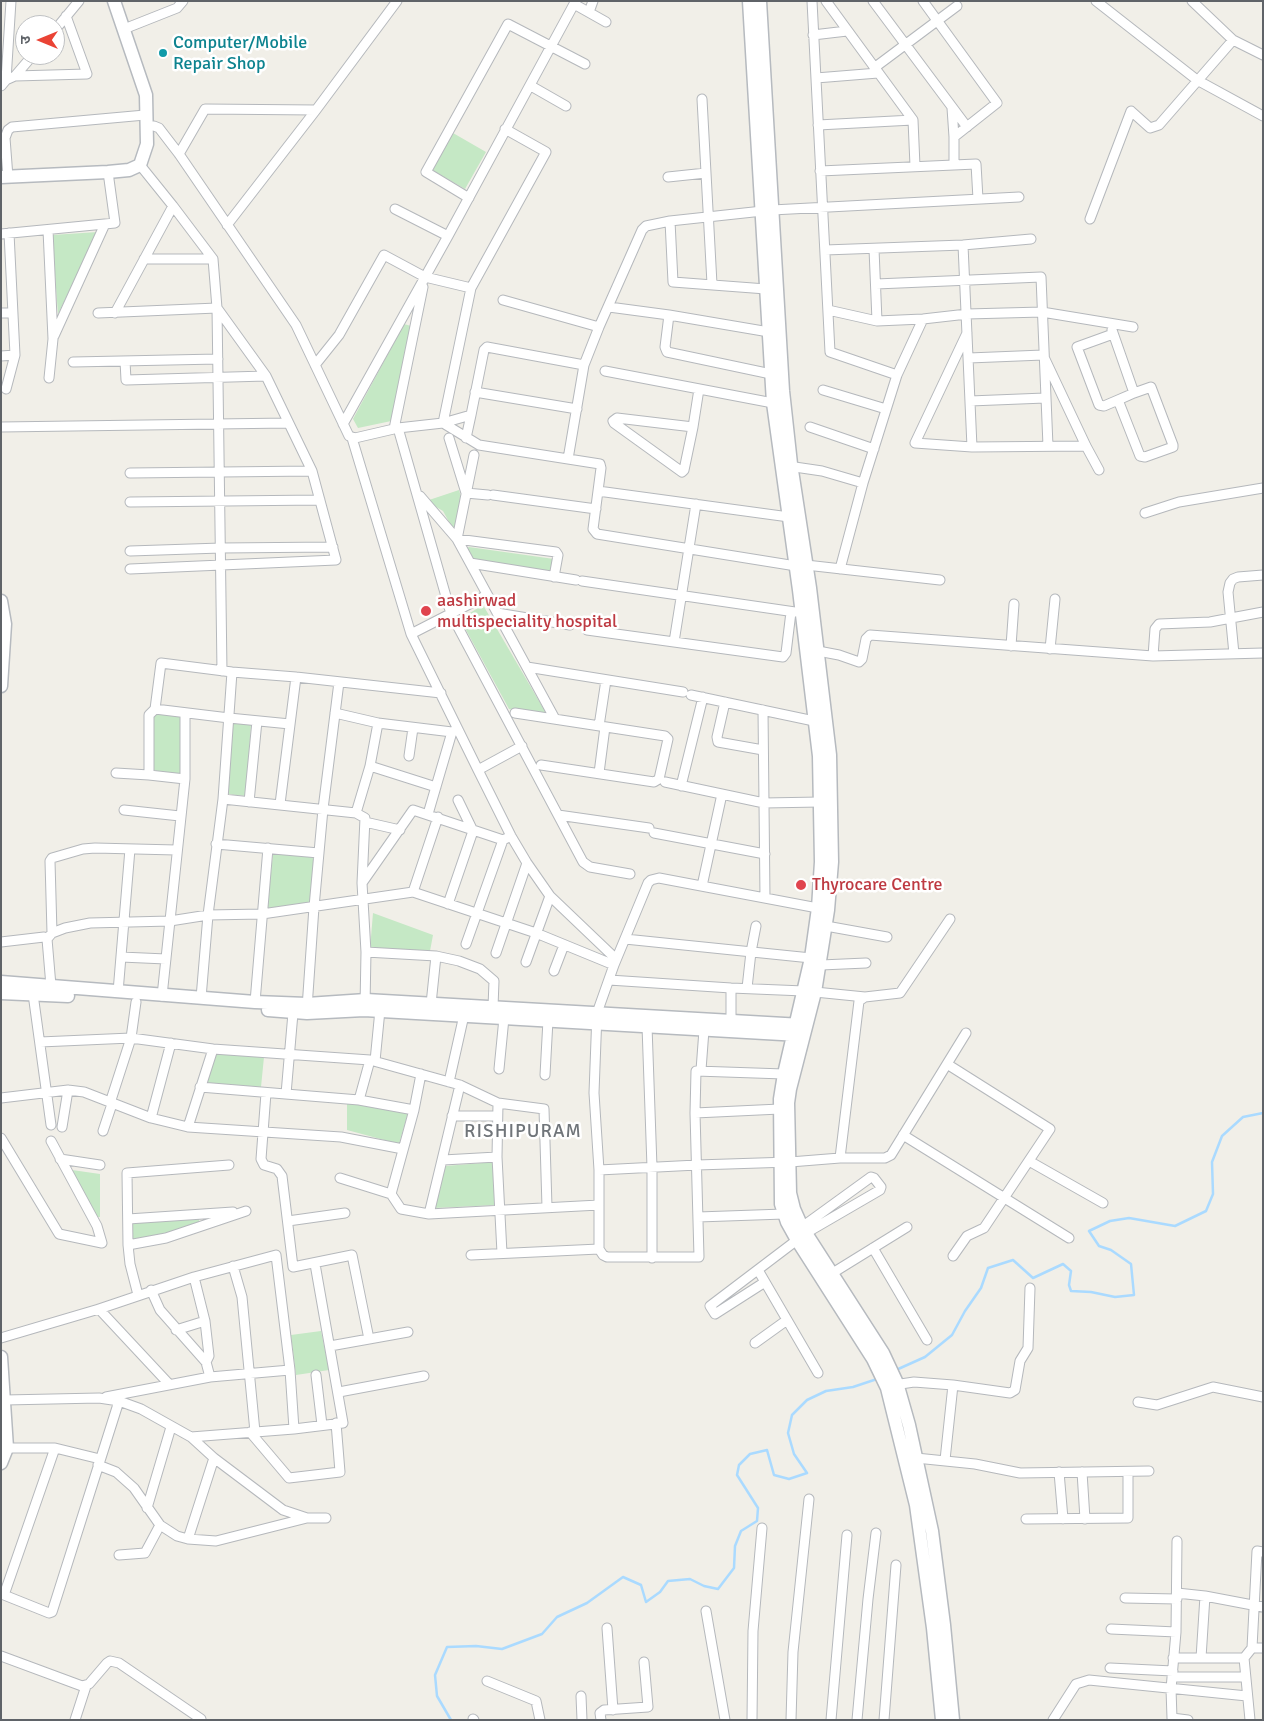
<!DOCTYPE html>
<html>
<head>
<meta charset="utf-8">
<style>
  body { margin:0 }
  #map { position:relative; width:1264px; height:1721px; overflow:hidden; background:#f1efe8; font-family:Signika,"Noto Sans Devanagari",sans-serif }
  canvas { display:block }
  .frame { position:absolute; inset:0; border:2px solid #5f6368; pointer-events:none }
  .north { position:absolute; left:15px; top:15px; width:50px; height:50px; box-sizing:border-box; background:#fff; border:1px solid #bfc1c3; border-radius:50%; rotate:270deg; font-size:14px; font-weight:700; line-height:20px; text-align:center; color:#5f6368 }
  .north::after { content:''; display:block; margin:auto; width:18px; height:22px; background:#ea4335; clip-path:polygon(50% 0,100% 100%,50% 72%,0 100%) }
</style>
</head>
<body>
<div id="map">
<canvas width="1264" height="1721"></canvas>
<div class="frame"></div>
<div class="north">उ</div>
</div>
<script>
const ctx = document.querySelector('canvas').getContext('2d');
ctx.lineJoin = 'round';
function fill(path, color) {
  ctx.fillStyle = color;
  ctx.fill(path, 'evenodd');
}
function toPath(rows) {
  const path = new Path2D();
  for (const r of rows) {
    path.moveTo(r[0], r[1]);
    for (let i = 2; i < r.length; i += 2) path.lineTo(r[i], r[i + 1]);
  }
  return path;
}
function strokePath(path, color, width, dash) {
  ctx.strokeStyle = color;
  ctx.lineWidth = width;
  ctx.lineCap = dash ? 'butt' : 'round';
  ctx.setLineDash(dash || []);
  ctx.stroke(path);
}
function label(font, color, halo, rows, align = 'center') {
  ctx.font = font + ' Signika,sans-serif';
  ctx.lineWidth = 5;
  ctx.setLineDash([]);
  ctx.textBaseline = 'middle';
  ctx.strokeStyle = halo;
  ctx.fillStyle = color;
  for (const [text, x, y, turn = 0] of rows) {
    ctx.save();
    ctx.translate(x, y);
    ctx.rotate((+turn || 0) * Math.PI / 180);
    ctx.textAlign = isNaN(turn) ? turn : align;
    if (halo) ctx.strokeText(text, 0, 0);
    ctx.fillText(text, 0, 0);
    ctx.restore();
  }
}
const green = toPath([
  [453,133,486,152,465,189,432,170],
  [98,232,58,314,52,235],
  [404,324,411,326,396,420,358,428,353,419],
  [459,490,463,503,455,533,443,511,426,501],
  [469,547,554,559,551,578,474,567,464,549],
  [483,605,546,713,544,715,509,709,460,619],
  [154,714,182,716,181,774,151,770],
  [233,723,251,725,246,796,227,794],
  [273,854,314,857,310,905,267,910],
  [373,913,433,935,430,951,370,949],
  [214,1053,264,1057,261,1087,206,1083],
  [347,1102,408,1113,399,1144,347,1130],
  [495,1162,497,1205,434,1208,445,1166],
  [72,1170,100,1174,100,1217,97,1217],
  [199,1217,199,1224,133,1242,132,1222],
  [321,1331,329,1370,296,1375,291,1335]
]);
const stream = toPath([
  [896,1370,925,1357,952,1335,965,1311,981,1288,988,1268,1013,1260,1033,1278,1063,1264,1071,1271,1069,1285,1071,1291,1091,1292,1115,1297,1134,1295,1131,1264,1111,1250,1099,1246,1089,1231,1110,1221,1129,1218,1175,1226,1206,1211,1213,1194,1212,1162,1222,1136,1243,1117,1263,1113],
  [451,1720,437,1696,435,1675,447,1647,476,1646,502,1649,542,1634,557,1617,587,1603,623,1577,641,1585,646,1602,660,1592,668,1581,690,1579,704,1586,718,1589,734,1568,735,1546,741,1531,757,1521,758,1508,737,1475,739,1465,750,1454,767,1450,774,1475,789,1479,807,1473,794,1454,788,1433,792,1415,807,1400,826,1391,853,1387,877,1379]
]);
const street = toPath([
  [812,1,830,352,897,375],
  [826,1,913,120,915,166],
  [873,1,967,127],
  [923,1,997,103,954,137],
  [1096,1,1197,80,1263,116],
  [1192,1,1233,40,1263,55],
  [589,12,593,1],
  [124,29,177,8,183,1],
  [55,30,79,1],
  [813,35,847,31],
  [874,68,957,6],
  [15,76,33,55],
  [816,78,878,73],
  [1,79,6,80,15,76,87,74,66,16],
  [1,86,6,80,11,1],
  [531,86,566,106],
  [702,99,712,284],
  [952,108,954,137,954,165],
  [818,125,913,120],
  [147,126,154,126,159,128,179,154,296,325,349,436,355,438,398,428,443,423,471,415,466,438],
  [179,154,205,109,316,110],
  [820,171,976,164,978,199],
  [8,177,5,138,8,130,12,127,145,115],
  [668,177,706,173],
  [469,198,426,172,508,24,585,64],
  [395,209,448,236],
  [1090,219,1131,111,1150,128,1159,125,1233,40],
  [670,221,673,282,766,289],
  [227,225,316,110,397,1],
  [48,230,53,339,49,378],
  [1,234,115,223,108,172],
  [963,245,972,447],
  [874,249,877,321],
  [825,250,963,245,1031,239],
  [144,259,213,259],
  [876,284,1041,277,1048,446],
  [503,300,599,327],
  [609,307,669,315,769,332],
  [828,310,877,321,923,319,967,314,1042,312,1133,327],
  [1,313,13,313],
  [98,313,217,308,222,671],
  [115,313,173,206],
  [669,315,665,347,667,352,771,374],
  [1112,330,1134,393],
  [967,333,915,443,972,447,1086,446],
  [1113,334,1077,347,1099,405,1104,406,1118,400,1134,393,1151,387,1173,445,1173,447,1145,457,1140,456,1118,400],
  [54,336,105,224],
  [1,356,15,355],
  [969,358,1043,355,1086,446,1099,470],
  [125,361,126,380,266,376],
  [73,362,218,359],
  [315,365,339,335,384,255,425,277,471,288],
  [605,371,773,403],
  [6,389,15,355,9,233],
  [823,390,886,409],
  [475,392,577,409],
  [970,401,1045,398],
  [471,415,484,350,487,347,584,365],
  [443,423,479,445,600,464,601,468,593,529,597,534,796,566],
  [443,423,471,288,546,152,505,129],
  [343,424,448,236,574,4,606,22],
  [1,427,288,423],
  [693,427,617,418,613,421,614,423,682,472,684,470,693,427,699,389],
  [810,427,874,449],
  [398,428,451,614,583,862,590,867,630,874],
  [394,429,423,287],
  [352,438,411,634,478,770,511,836,527,863,550,896,616,959],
  [449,438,466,493,488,495],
  [474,455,457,539,556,552,558,555,554,577],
  [568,459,584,365,599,327,642,230,646,226,670,221,772,210,1019,197],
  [788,466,822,471,863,483],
  [130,473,312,471],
  [598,491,789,517],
  [493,495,596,509],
  [420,496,457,539,555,719],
  [130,502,320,500],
  [1145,513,1179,502,1263,488],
  [130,551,221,548,333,547],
  [470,563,576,580],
  [806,565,940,580],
  [130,569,336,560,312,471,266,376,217,308,213,259,173,206,140,165],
  [840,569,863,483,897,375,923,319],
  [582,581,795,612],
  [497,613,570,625],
  [587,630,783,657,786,653,791,612],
  [411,634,487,595],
  [674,642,696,504],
  [1011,646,1014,604],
  [1050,649,1055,599],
  [818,651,839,655,859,662,862,659,866,639,870,635,1153,656,1263,653],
  [1234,654,1228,592,1230,583,1233,579,1238,577,1263,575],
  [1153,656,1155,629,1159,624,1210,622,1263,612],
  [527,667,683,692],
  [691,695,814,721],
  [725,702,717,737,718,742,763,750],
  [155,709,229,718,290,724],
  [763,710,765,898],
  [335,713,378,723],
  [515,713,665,736,668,739,659,779,654,782,541,765],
  [599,726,606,680],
  [409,756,413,728],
  [370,766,436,787],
  [478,770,522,746],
  [116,773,149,775],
  [599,773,605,727],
  [185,779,149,775,149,715,155,709,161,663,232,672,296,677,441,693],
  [665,782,764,803,820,802],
  [681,786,703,697],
  [223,799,356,813,365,818,362,883,366,952,365,1006],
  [249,802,257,721],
  [280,804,296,677],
  [124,810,180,816],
  [356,813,370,766,378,723,452,732],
  [428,814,452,732,456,730],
  [558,815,649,828],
  [365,822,400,830],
  [654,833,765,854],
  [216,844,319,853],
  [362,883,413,810,503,840],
  [702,886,722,794],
  [413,892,438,817],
  [448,904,473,831,458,800],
  [826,926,887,937],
  [52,933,50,861,52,858,83,849,95,848,176,850],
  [47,939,52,933,65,928,90,923,170,921,208,915,262,914,413,892,536,933,614,965],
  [625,939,811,958],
  [1,942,44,937,47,939,51,986],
  [466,944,503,840,507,838],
  [366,952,436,956,459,961,480,969,494,981,493,1007],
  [496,953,527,863],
  [121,957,166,959],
  [526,962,550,896],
  [821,965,866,963],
  [554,971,564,945],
  [609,980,731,988,804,991],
  [747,988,751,952,756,926],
  [118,992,130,849],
  [815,992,865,997],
  [33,994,51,1125],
  [162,996,185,779,185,713],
  [201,998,208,915,223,799,232,672],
  [255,1002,268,848],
  [431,1004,436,956],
  [307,1008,314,907,323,809,339,682],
  [731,1021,731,988],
  [647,1026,652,1167,652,1258],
  [40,1042,131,1038,213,1049,370,1060,460,1085,498,1103,544,1109,547,1207],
  [375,1061,380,1010],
  [947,1064,1050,1129,984,1228,967,1236,953,1256],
  [499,1069,504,1018],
  [701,1070,704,1030],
  [545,1075,548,1020],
  [449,1082,464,1015],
  [200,1087,359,1100,414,1110],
  [266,1093,261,1159,264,1165,277,1169,282,1176,293,1267,352,1255,369,1339],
  [286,1094,293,1013],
  [1,1098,68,1090,84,1092,151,1118,188,1127,341,1137,403,1149],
  [359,1100,370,1060],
  [110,1103,131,1038,136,1002],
  [498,1103,497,1157,502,1253],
  [695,1113,780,1109],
  [452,1116,497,1116],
  [151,1118,171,1043],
  [62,1127,68,1090],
  [188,1127,213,1049],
  [103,1131,112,1104],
  [903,1135,1069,1238],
  [1,1138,59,1234,102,1243,97,1226,51,1141],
  [840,1158,859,1001,865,997,900,993,950,919],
  [60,1159,100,1165],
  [443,1160,497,1157],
  [1029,1161,1103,1203],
  [599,1170,697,1165,790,1162,840,1158,885,1158,891,1155,966,1033],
  [340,1178,391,1194,401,1209,429,1214,599,1205],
  [391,1194,414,1110,421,1074],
  [429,1214,460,1085],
  [698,1217,784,1214],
  [128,1219,233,1212],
  [288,1221,345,1213],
  [802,1227,871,1177,874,1178,881,1187,880,1190,806,1233],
  [128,1245,166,1238,246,1211],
  [873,1248,927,1340],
  [599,1249,599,1170,594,1093,597,1013,614,965,648,883,651,880,659,878,823,909],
  [471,1255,599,1249,603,1255,607,1257,699,1257,695,1113,696,1071,784,1074],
  [233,1266,242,1297,255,1432],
  [758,1270,818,1373],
  [831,1274,907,1227],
  [194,1277,205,1321,209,1356,206,1362],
  [765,1282,715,1314,710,1306,797,1240],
  [151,1290,160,1310,206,1362,210,1377],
  [138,1295,130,1264,128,1245,127,1173,229,1165],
  [99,1309,169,1384],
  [176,1330,205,1321],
  [1,1338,99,1309,194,1277,276,1255,290,1370,294,1429],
  [755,1343,787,1320],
  [330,1346,408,1332],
  [316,1375,322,1425],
  [894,1385,914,1382,953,1385],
  [339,1392,424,1376],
  [106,1397,210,1377,290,1370],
  [5,1400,99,1398,119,1401,141,1409,191,1437,214,1458,283,1510,307,1518,326,1518],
  [1138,1402,1157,1405,1213,1387,1263,1397],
  [250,1432,289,1478,340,1472,336,1423],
  [191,1437,294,1429,343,1423,315,1264],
  [7,1448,55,1448,100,1459],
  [55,1448,4,1595,49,1613,52,1612,53,1609,119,1401],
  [916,1458,975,1464,1020,1473,1149,1471],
  [945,1460,953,1385,1010,1393,1015,1390,1020,1361,1028,1348,1030,1288],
  [98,1465,116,1472,134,1488,160,1525,177,1536,188,1539,216,1541,307,1518],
  [1059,1472,1063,1519],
  [1082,1472,1085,1519],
  [147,1508,171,1427],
  [1026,1519,1128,1518,1128,1472],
  [188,1539,214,1458],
  [1177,1541,1176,1632,1171,1689,1172,1718,1188,1720],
  [119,1555,145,1553,160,1525],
  [1177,1593,1205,1596,1201,1658],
  [1205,1596,1263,1607],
  [1125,1598,1177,1599],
  [706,1611,725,1720],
  [607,1628,613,1710],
  [1111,1629,1176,1632],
  [1252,1648,1263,1648],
  [1,1656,82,1686,89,1684,107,1663,110,1661,119,1663,201,1719],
  [1173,1658,1244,1658],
  [1110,1668,1173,1671],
  [1173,1677,1245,1677],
  [487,1681,536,1701,540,1720],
  [581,1696,582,1720],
  [473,1719,474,1720],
  [75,1720,86,1686],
  [601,1720,600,1713,604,1710,648,1707,644,1662],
  [752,1720,753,1631,762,1528],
  [791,1720,793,1652,809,1499],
  [831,1720,847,1535],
  [857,1720,868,1599,876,1533],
  [884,1720,896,1565],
  [1053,1720,1076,1684,1089,1680,1247,1696],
  [1250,1720,1244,1658,1252,1648,1257,1551,1263,1552]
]);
const secondary = toPath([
  [749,1,773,403,799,590,819,756,821,862,818,908,811,958,784,1074,780,1099,781,1204,787,1222,797,1240,873,1359,887,1388,916,1505,933,1628,942,1720],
  [760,1,783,391,791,464,810,588,830,755,832,862,828,910,815,992,790,1089,788,1103,790,1193,794,1209,802,1227,883,1353,897,1383,909,1425,932,1531,944,1625,953,1720],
  [1,177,108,172,129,170,140,165,147,144,146,95,114,1],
  [1,601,5,624,1,686],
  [1,982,255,1002,307,1004,366,1000,802,1025],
  [1,993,68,996],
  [268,1010,307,1013,364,1010,799,1035],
  [1,1357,7,1448,1,1463]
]);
const markers = [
  [163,53,5,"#0f9aa8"],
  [426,611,6,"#e0444e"],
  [801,885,6,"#e0444e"]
];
const cultureNames = [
  ["Computer/Mobile",173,43],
  ["Repair Shop",173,64]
];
const healthNames = [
  ["aashirwad",437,601],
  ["multispeciality hospital",437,622],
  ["Thyrocare Centre",812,885]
];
const neighbourhoodNames = [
  ["RISHIPURAM",523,1132]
];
fill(green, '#c5e8c5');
strokePath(stream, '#aadaff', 2.5);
strokePath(street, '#b5b8bc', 11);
strokePath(secondary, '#b6babf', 15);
strokePath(street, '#fff', 9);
strokePath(secondary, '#fff', 12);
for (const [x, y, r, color] of markers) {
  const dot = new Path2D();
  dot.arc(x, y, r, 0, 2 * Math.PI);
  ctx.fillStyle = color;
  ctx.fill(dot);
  strokePath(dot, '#fff', 2);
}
label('18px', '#0d838f', '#fff', cultureNames, 'left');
label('18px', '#be3a42', '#fff', healthNames, 'left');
ctx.letterSpacing = '1px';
label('19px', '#70757a', '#fff', neighbourhoodNames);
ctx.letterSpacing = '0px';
</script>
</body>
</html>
